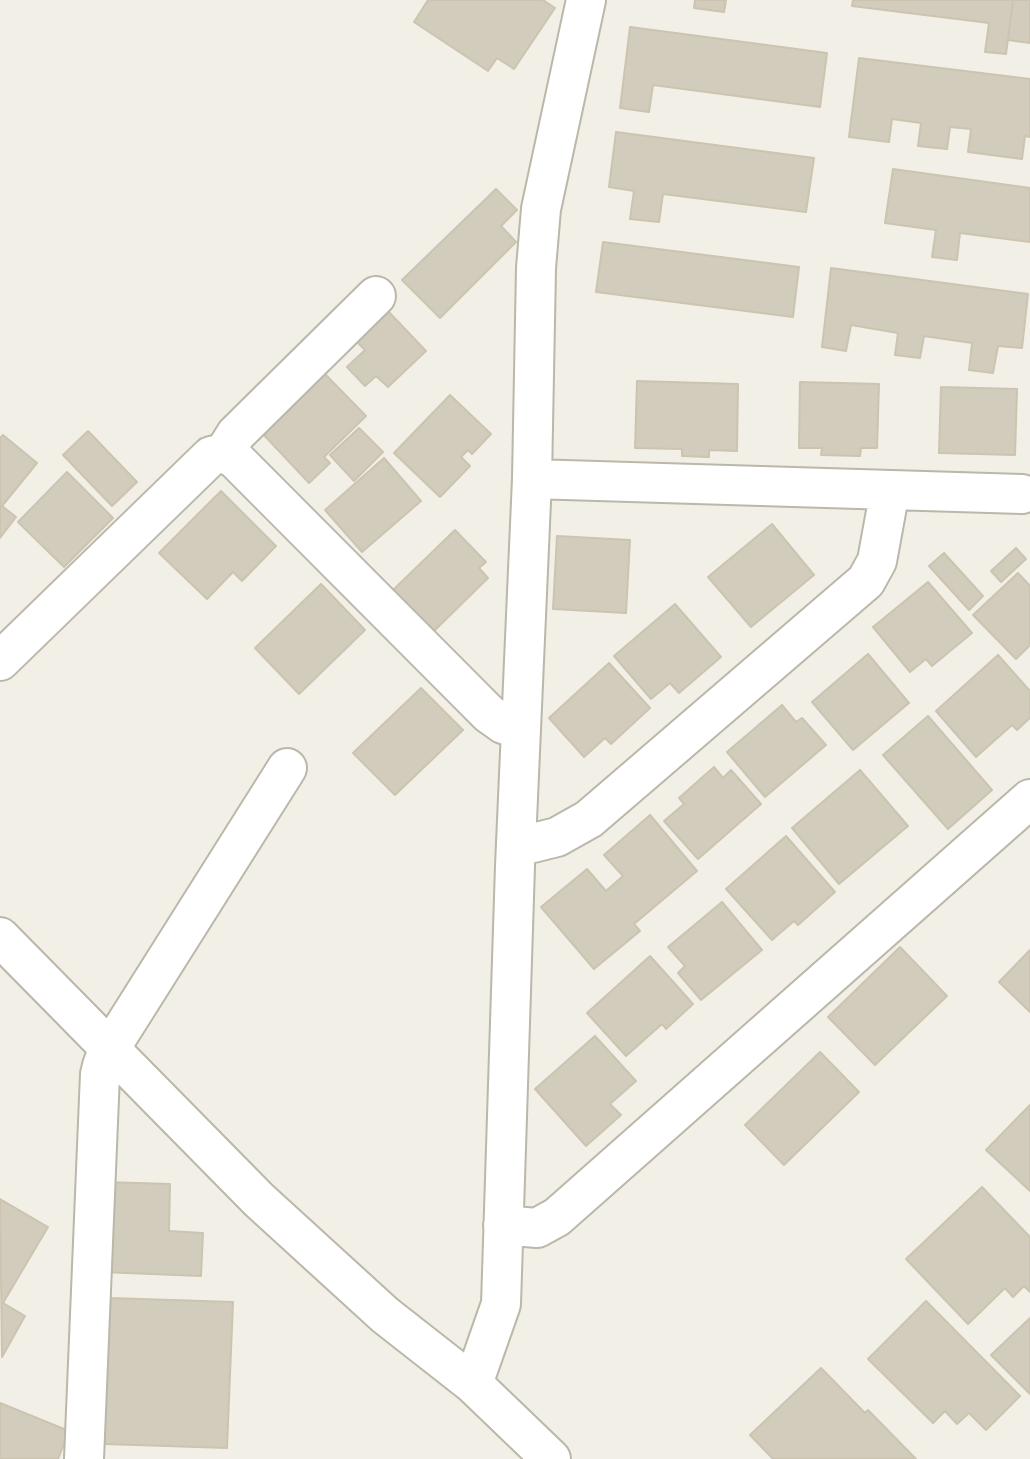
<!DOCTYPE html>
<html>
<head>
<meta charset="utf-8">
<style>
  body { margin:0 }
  canvas { display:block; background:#f1efe6 }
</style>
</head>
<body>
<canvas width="1030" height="1459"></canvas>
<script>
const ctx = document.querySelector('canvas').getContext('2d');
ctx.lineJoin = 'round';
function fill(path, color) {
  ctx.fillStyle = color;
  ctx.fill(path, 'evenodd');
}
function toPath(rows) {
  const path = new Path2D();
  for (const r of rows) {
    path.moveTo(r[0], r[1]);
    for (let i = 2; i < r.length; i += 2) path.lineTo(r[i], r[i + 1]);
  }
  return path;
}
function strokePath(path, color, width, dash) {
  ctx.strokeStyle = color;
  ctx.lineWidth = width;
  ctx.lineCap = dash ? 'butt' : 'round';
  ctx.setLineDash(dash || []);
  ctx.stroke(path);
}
const building = toPath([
  [428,0,543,0,555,8,514,69,497,58,488,71,414,22,428,0],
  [695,0,726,0,724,12,694,8,695,0],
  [853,0,1013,0,1006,54,985,52,989,23,852,6,853,0],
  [1013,0,1030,0,1030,43,1008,40,1013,0],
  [630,27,827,53,820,107,653,85,649,112,620,108,630,27],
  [859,58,1030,79,1030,137,1025,136,1022,159,968,152,971,129,950,127,947,149,918,146,921,123,892,119,889,142,849,137,859,58],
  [616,132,814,158,806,212,663,194,659,222,630,219,634,191,609,187,616,132],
  [893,169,1030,188,1030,242,960,233,957,260,932,257,936,230,885,223,893,169],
  [496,189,517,210,501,226,516,242,440,318,402,280,496,189],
  [603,242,799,267,793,317,596,292,603,242],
  [831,268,1028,294,1022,348,998,346,993,373,969,370,972,343,924,336,920,358,895,355,898,333,851,325,846,351,822,347,831,268],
  [386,309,426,351,388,387,376,376,365,386,347,367,365,350,354,339,386,309],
  [323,372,366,416,324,457,330,463,309,483,261,432,323,372],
  [637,381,738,384,737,451,709,450,709,457,682,456,682,449,635,448,637,381],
  [800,382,879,384,877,448,861,448,860,456,821,455,822,448,799,448,800,382],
  [941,387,1017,389,1015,455,939,453,941,387],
  [450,395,491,434,472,454,468,450,461,457,470,466,440,497,394,453,450,395],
  [359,428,383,452,354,481,330,455,359,428],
  [88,431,137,482,112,506,63,455,88,431],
  [3,435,37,463,2,506,16,517,0,538,0,438,3,435],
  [384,458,421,501,362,552,325,510,384,458],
  [67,472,113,518,64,567,18,522,67,472],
  [221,491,276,546,242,581,233,572,207,599,159,553,221,491],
  [772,524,814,575,751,627,708,577,772,524],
  [455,530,486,562,479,568,488,578,433,632,392,591,455,530],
  [557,536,630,540,626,613,553,609,557,536],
  [1016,548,1026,559,1001,582,991,571,1016,548],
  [944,553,983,596,969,610,929,566,944,553],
  [1018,573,1030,586,1030,645,1016,659,973,615,1018,573],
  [928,582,972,633,932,666,926,659,910,672,873,627,928,582],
  [321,584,365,630,299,694,255,648,321,584],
  [675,604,721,657,679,693,670,683,651,699,614,656,675,604],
  [868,654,909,703,853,750,812,702,868,654],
  [998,655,1030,691,1030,718,1017,730,1012,725,976,757,936,711,998,655],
  [609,663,650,708,611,744,605,738,584,757,549,718,609,663],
  [421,688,463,730,395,795,353,753,421,688],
  [782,705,796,722,802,718,826,745,765,797,727,752,782,705],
  [928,716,992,790,948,829,883,755,928,716],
  [714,767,723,778,731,770,761,804,698,859,664,821,684,804,679,798,714,767],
  [860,770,908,826,839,884,792,828,860,770],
  [650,815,697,871,634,924,640,931,594,969,541,907,587,869,606,891,623,876,604,855,650,815],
  [786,836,835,892,798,925,794,921,772,940,726,889,786,836],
  [722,902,762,950,701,1000,678,973,685,966,668,947,722,902],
  [900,947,947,996,875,1065,828,1017,900,947],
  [1030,950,1030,1012,999,982,1030,950],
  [650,956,693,1004,666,1029,662,1024,626,1056,587,1013,650,956],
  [595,1036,636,1081,610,1104,621,1115,586,1146,535,1089,595,1036],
  [820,1052,859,1092,784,1165,745,1125,820,1052],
  [1030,1105,1030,1191,986,1150,1030,1105],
  [104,1182,170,1184,169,1231,203,1233,201,1276,101,1272,104,1182],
  [982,1187,1030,1237,1030,1292,1024,1286,1013,1297,1005,1288,968,1324,906,1259,982,1187],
  [0,1199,48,1227,3,1303,25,1316,2,1357,0,1199],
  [110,1298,233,1302,227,1448,104,1444,110,1298],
  [926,1301,1020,1396,986,1430,969,1413,957,1424,945,1411,933,1423,868,1359,926,1301],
  [1030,1318,1030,1394,991,1355,1030,1318],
  [821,1368,865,1413,868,1410,916,1459,773,1459,750,1435,821,1368],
  [0,1403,69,1431,58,1459,0,1459,0,1403]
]);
const street = toPath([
  [224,453,236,434,376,296],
  [532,479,1022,494],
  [0,661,211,456,224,453,235,459,489,714,503,724,521,730],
  [516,841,533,843,557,837,589,819,866,581,877,561,890,490],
  [0,937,259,1200,385,1315,473,1384,551,1459],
  [503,1225,537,1228,557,1217,1030,799],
  [473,1384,501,1304,515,866,532,479,536,268,541,209,586,0],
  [84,1459,100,1074,102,1066,106,1055,287,768]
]);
fill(building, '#d1ccbc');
strokePath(building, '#ccc4b0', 2);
strokePath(street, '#bbb7a9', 42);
strokePath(street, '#fff', 38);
</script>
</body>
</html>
